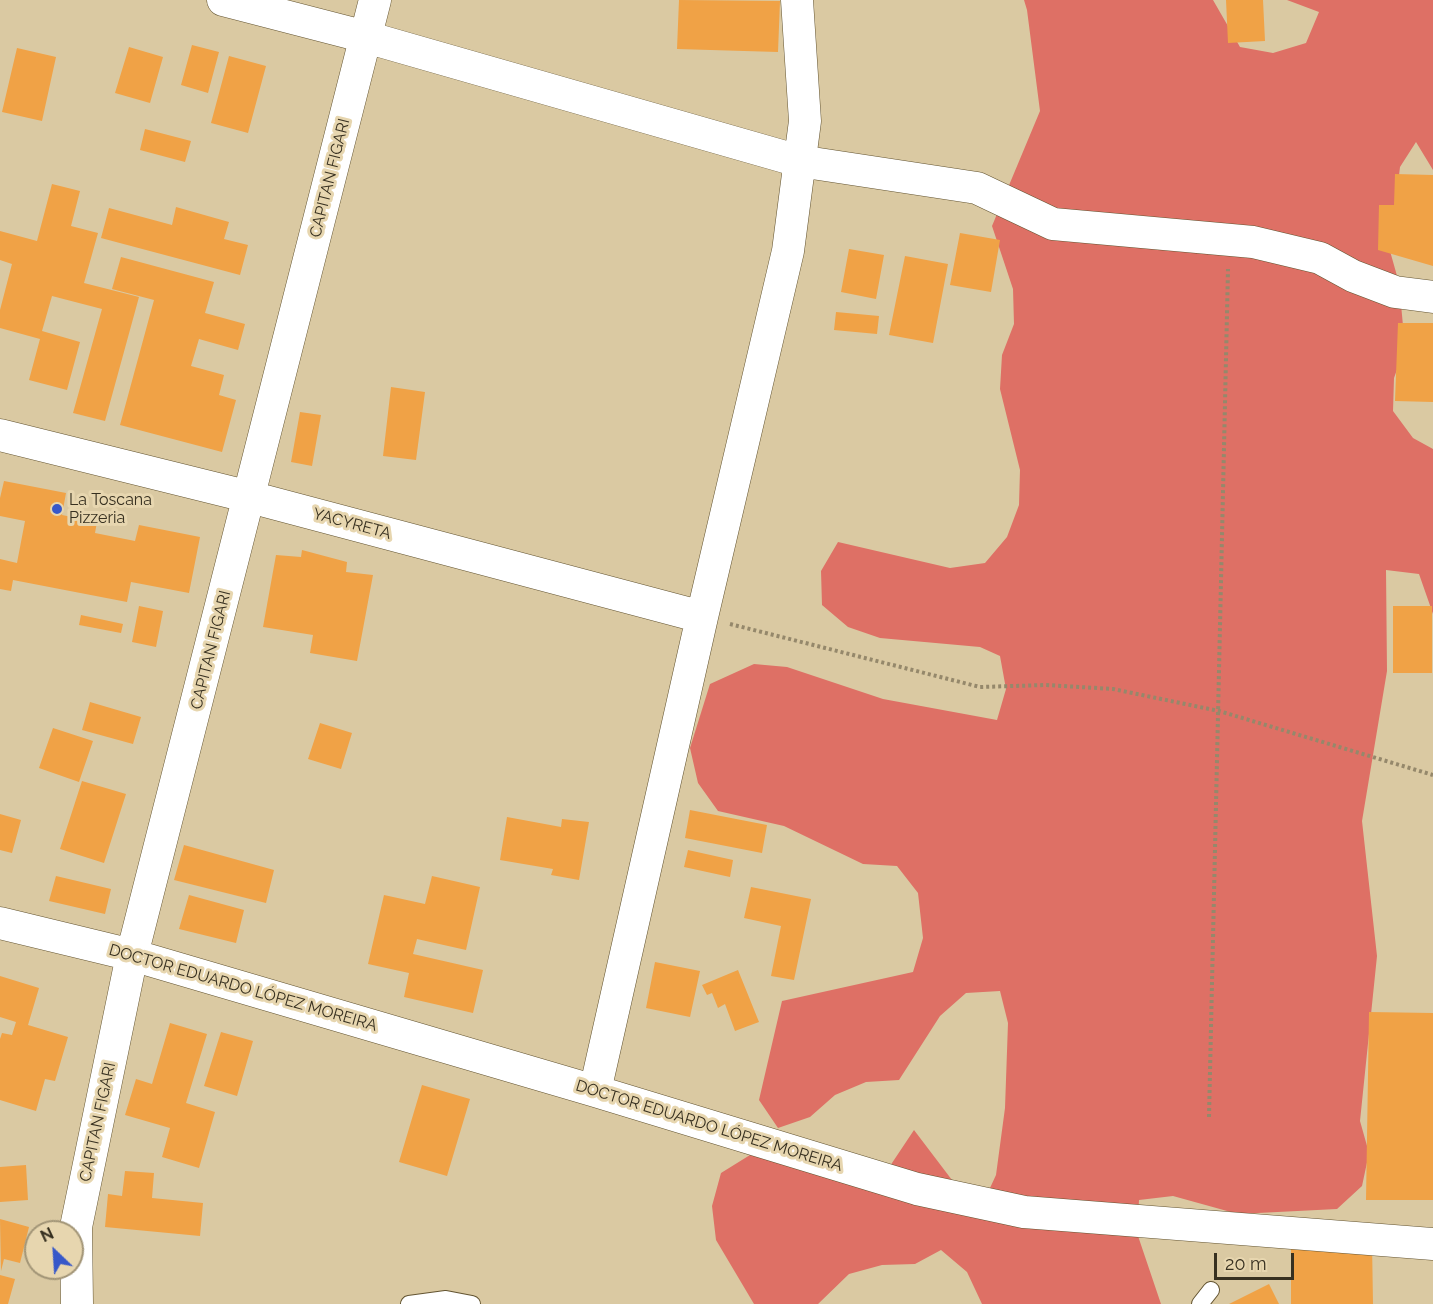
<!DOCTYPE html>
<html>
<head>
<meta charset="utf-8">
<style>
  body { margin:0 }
  #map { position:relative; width:1433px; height:1304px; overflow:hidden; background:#dac9a2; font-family:Raleway,sans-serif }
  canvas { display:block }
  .north { position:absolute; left:24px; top:1220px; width:60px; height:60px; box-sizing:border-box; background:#e7d6af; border:2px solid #a19476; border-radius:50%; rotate:335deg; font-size:16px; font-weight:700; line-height:24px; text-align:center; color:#373020 }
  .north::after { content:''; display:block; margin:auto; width:21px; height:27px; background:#3758c9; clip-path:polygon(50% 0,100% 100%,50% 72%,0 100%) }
  .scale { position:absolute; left:1214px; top:1253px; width:80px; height:27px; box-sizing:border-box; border:3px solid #373020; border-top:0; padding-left:8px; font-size:18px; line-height:21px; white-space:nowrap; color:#373020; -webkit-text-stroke:4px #e7d6af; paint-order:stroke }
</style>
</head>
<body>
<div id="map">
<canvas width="1433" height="1304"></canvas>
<div class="north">N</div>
<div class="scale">20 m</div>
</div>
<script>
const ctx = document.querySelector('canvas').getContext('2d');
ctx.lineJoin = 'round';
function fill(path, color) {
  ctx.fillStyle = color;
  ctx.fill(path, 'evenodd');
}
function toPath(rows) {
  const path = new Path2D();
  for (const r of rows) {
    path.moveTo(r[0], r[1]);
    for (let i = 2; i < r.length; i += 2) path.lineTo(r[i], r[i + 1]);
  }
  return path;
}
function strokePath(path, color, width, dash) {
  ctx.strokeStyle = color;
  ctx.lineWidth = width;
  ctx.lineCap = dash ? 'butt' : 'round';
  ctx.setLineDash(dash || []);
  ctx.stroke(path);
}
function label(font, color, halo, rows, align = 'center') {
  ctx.font = font + ' Raleway,sans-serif';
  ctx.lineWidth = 6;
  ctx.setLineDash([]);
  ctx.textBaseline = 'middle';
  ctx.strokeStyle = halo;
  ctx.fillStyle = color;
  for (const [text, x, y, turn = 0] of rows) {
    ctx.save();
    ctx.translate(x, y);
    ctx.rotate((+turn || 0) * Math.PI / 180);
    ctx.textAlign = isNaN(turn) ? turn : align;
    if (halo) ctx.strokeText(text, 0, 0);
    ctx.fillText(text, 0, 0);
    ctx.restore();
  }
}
const forest = toPath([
  [1024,0,1213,0,1240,47,1273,53,1306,43,1319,12,1287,0,1433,0,1433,170,1416,142,1400,167,1390,251,1399,283,1405,347,1394,378,1393,411,1413,438,1433,449,1433,614,1419,574,1386,570,1387,671,1362,821,1377,956,1360,1121,1369,1153,1362,1186,1337,1209,1238,1214,1173,1196,1139,1200,1137,1233,1161,1304,982,1304,967,1272,941,1250,915,1264,882,1265,849,1274,818,1304,754,1304,716,1240,712,1206,721,1173,750,1155,886,1172,914,1130,955,1184,984,1201,996,1175,1005,1108,1008,1023,1000,991,966,993,940,1016,899,1080,866,1082,835,1095,810,1117,778,1128,759,1100,782,1001,913,972,923,938,918,893,897,866,863,864,784,826,718,811,698,783,690,748,710,684,754,664,787,667,883,699,997,720,1006,689,1000,656,980,647,880,638,848,627,822,605,821,571,838,542,950,568,985,563,1007,537,1019,505,1020,470,1000,389,1002,355,1014,324,1013,289,992,226,1040,111,1027,10]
]);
const building = toPath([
  [679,0,780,1,778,52,677,49],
  [1226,0,1263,0,1265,41,1228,43],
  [192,45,219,52,208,93,181,85],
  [129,47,163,57,150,103,115,93],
  [17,48,56,57,42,121,2,112],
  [229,56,266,66,248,133,211,123],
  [145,129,191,141,185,162,140,150],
  [1395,174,1433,175,1433,266,1378,250,1379,205,1394,205],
  [52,184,80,191,71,226,98,233,84,283,139,297,105,421,73,413,102,309,52,296,42,331,80,342,67,390,29,380,40,339,0,328,0,310,12,264,0,260,0,231,37,241],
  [176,207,229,222,224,239,248,245,240,275,101,238,109,208,172,225],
  [960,233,1000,240,991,292,950,285],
  [849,249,884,255,876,299,841,292],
  [905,256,948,264,933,343,889,335],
  [121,257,214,282,205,313,245,324,238,350,199,339,191,366,224,375,219,395,236,400,222,452,120,425,154,300,112,289],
  [836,312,879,316,877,334,834,330],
  [1398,323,1433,323,1433,402,1395,401],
  [391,387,425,392,416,460,383,456],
  [300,412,321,415,312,466,291,462],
  [4,481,66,493,62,515,97,522,95,533,135,541,139,525,200,537,189,593,131,582,127,602,13,580,11,591,0,589,0,559,17,563,25,521,0,516,0,498],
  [302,550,347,562,346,572,373,575,357,661,310,653,313,635,263,627,276,555,301,557],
  [139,606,163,611,156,647,132,642],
  [1393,606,1432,606,1432,673,1393,673],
  [81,615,123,624,121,633,79,625],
  [90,702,141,717,133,744,82,730],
  [320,723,352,733,341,769,308,759],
  [53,728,93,741,79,782,39,768],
  [82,781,126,794,104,863,60,849],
  [690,810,767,825,762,853,685,838],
  [0,814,21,820,12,853,0,850],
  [507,817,561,827,562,819,589,822,579,880,551,875,553,869,500,860],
  [184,845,274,870,266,903,174,880],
  [688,850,733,860,730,877,684,867],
  [56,876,111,889,105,914,49,901],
  [432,876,480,887,466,950,417,939,413,954,483,970,473,1013,404,997,409,973,368,964,384,895,425,904],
  [751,887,811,899,794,980,771,976,781,926,744,918],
  [189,895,244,910,236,943,179,929],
  [655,962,700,971,690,1017,646,1008],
  [738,970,759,1022,735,1031,725,1004,718,1008,712,993,707,995,702,985],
  [0,976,39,988,28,1025,68,1037,55,1081,45,1079,36,1111,0,1100,0,1039,2,1033,12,1035,16,1022,0,1017],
  [1369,1012,1433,1013,1433,1200,1366,1200],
  [170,1023,207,1034,186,1103,215,1112,199,1168,162,1157,170,1128,125,1115,136,1079,152,1084],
  [221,1032,253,1041,237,1096,204,1086],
  [422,1085,470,1099,447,1176,399,1162],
  [26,1165,28,1200,0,1202,0,1167],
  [125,1171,154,1173,152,1198,203,1203,200,1236,105,1227,108,1194,122,1196],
  [0,1219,29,1227,20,1263,4,1259,1,1271],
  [1372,1242,1373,1304,1291,1304,1291,1243],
  [0,1275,15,1279,8,1304,0,1304],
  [1269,1284,1279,1304,1229,1304]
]);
const path = toPath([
  [730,624,980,687,1046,685,1113,689,1219,711,1433,775],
  [1209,1117,1228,269]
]);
const service = toPath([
  [409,1304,446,1299,472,1304],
  [1200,1304,1211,1290]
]);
const minor = toPath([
  [223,0,366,37,799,161,977,188,1053,224,1253,242,1320,258,1353,276,1395,292,1433,297],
  [0,435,250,497,702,617],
  [0,923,132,955,595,1091,917,1189,1024,1212,1433,1244],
  [595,1091,702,617,788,251,805,121,797,0],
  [77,1304,76,1227,132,955,375,0]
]);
const markers = [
  [57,509,6,"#3758c9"]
];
const streetNames = [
  ["CAPITAN FIGARI",330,178,-76],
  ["YACYRETA",352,524,15],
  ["CAPITAN FIGARI",211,650,-76],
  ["DOCTOR EDUARDO LÓPEZ MOREIRA",243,988,16],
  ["CAPITAN FIGARI",98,1122,-78],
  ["DOCTOR EDUARDO LÓPEZ MOREIRA",709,1126,17]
];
const poiNames = [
  ["La Toscana",69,500],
  ["Pizzeria",69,518]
];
fill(forest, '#de7065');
fill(building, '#f0a246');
strokePath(service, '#635431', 18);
strokePath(minor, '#635431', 33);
strokePath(path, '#95886b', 4, [3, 3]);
strokePath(service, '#fff', 16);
strokePath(minor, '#fff', 32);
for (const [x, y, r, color] of markers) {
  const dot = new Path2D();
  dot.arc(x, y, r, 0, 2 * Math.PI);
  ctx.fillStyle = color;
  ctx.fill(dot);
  strokePath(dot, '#e7d6af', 2);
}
label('16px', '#373020', '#e7d6af', streetNames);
label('16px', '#373020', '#e7d6af', poiNames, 'left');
</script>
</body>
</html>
